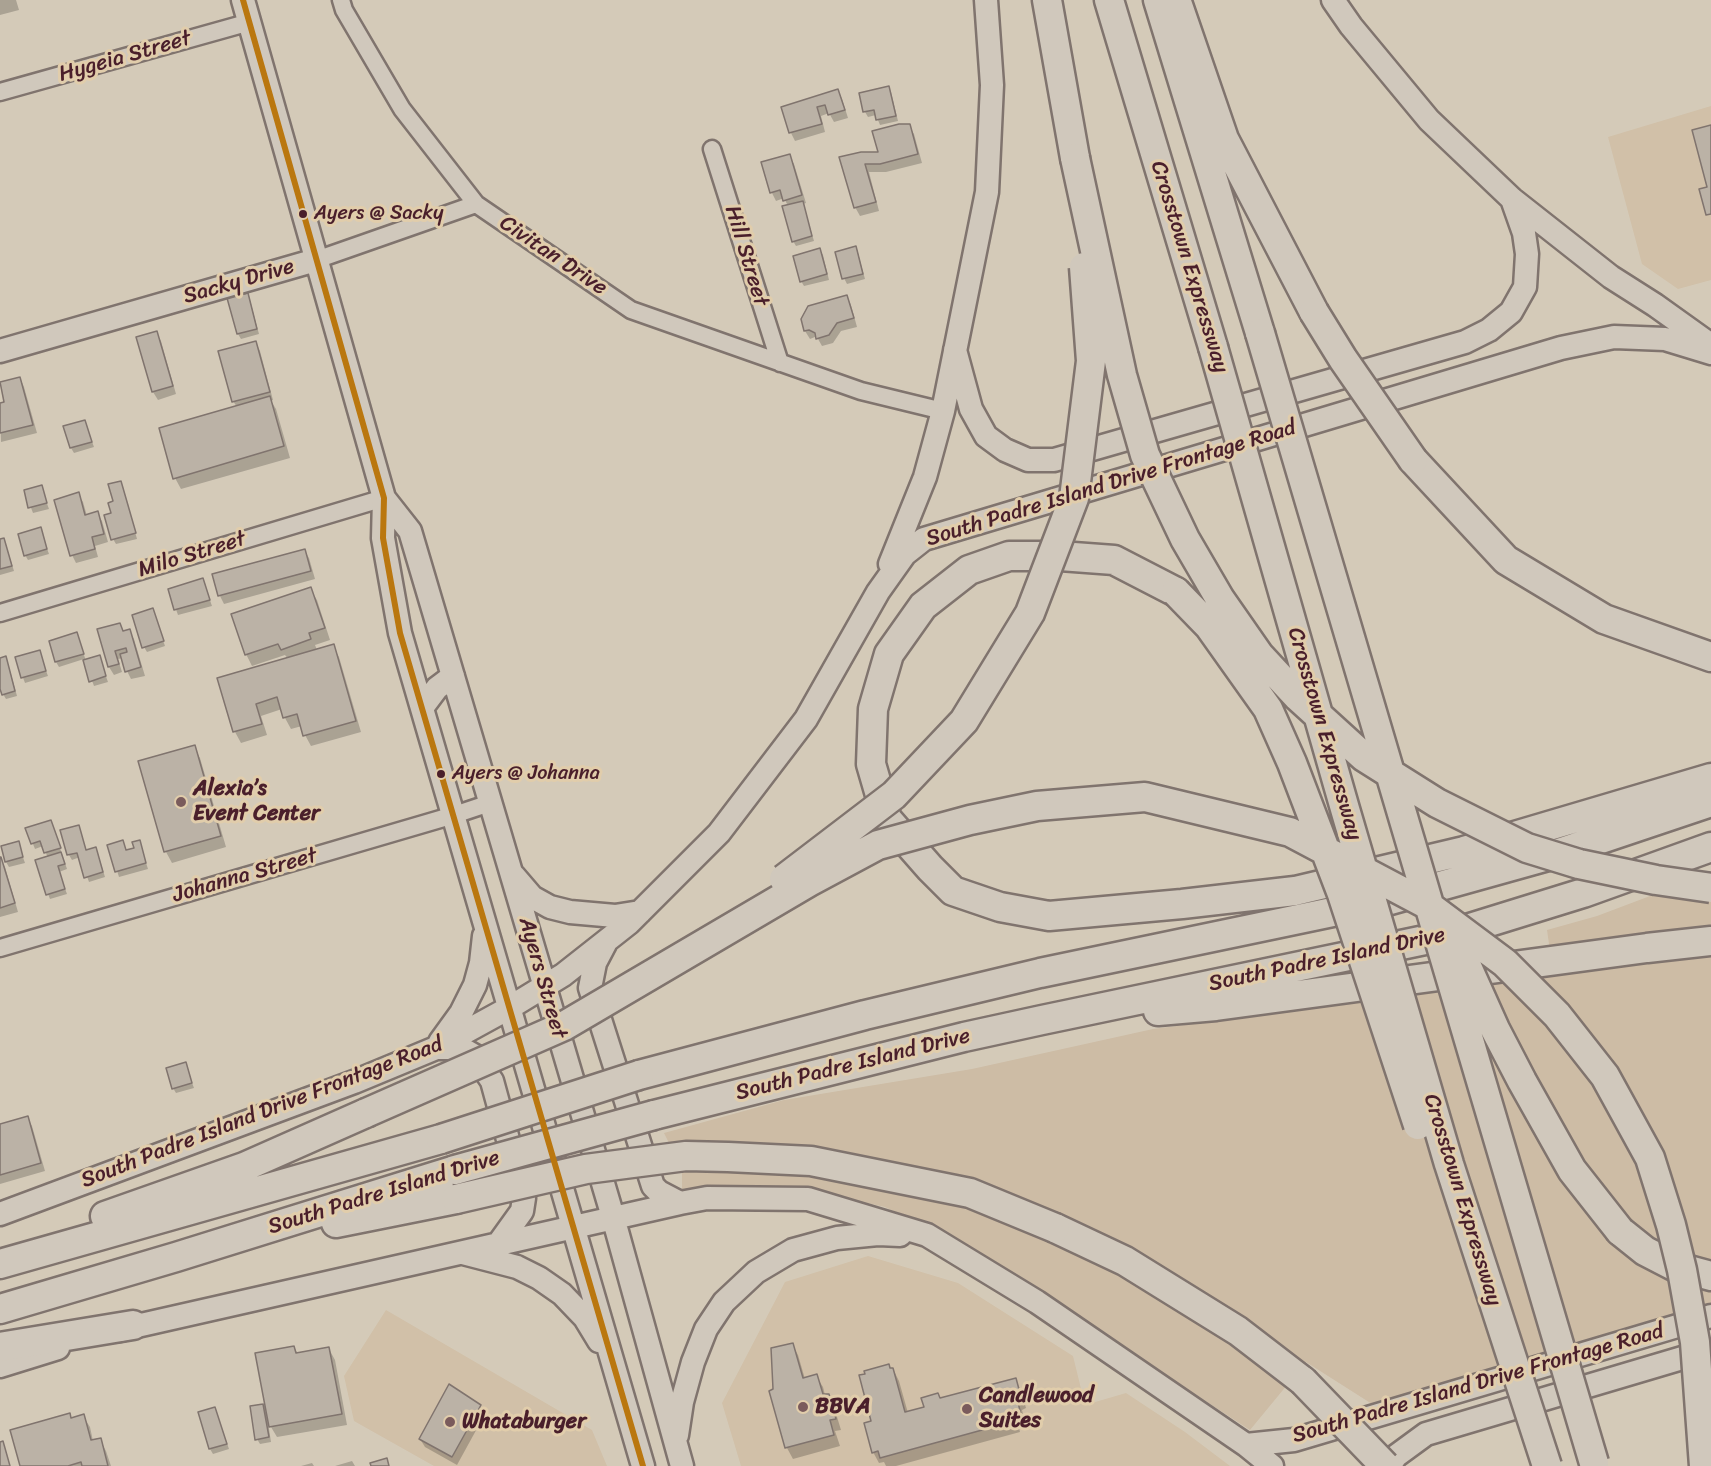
<!DOCTYPE html>
<html>
<head>
<meta charset="utf-8">
<style>
  body { margin:0 }
  canvas { display:block; background:#d4cab8 }
</style>
</head>
<body>
<canvas width="1711" height="1466"></canvas>
<script>
const ctx = document.querySelector('canvas').getContext('2d');
ctx.lineJoin = 'round';
function fill(path, color) {
  ctx.fillStyle = color;
  ctx.fill(path, 'evenodd');
}
function toPath(rows) {
  const path = new Path2D();
  for (const r of rows) {
    path.moveTo(r[0], r[1]);
    for (let i = 2; i < r.length; i += 2) path.lineTo(r[i], r[i + 1]);
  }
  return path;
}
function strokePath(path, color, width, dash) {
  ctx.strokeStyle = color;
  ctx.lineWidth = width;
  ctx.lineCap = dash ? 'butt' : 'round';
  ctx.setLineDash(dash || []);
  ctx.stroke(path);
}
function label(font, color, halo, rows, align = 'center') {
  ctx.font = font + ' Sriracha,sans-serif';
  ctx.lineWidth = 6;
  ctx.setLineDash([]);
  ctx.textBaseline = 'middle';
  ctx.strokeStyle = halo;
  ctx.fillStyle = color;
  for (const [text, x, y, turn = 0] of rows) {
    ctx.save();
    ctx.translate(x, y);
    ctx.rotate((+turn || 0) * Math.PI / 180);
    ctx.textAlign = isNaN(turn) ? turn : align;
    if (halo) ctx.strokeText(text, 0, 0);
    ctx.fillText(text, 0, 0);
    ctx.restore();
  }
}
const built = toPath([
  [1711,106,1711,280,1678,289,1642,264,1608,137],
  [868,1256,958,1283,1073,1356,1085,1405,1126,1393,1185,1432,1230,1466,741,1466,722,1403,785,1282],
  [386,1310,592,1430,607,1466,434,1466,354,1421,344,1376]
]);
const green = toPath([
  [1711,873,1711,1306,1372,1404,1306,1362,1250,1430,1052,1301,951,1239,885,1207,819,1192,766,1186,707,1190,682,1189,682,1169,664,1133,784,1100,972,1069,1153,1029,1327,1007,1507,982,1550,951,1547,930,1597,916]
]);
const shadow = toPath([
  [0,0,16,0,19,10,0,15],
  [888,87,891,92,898,121,880,125,876,115,868,117,865,112,861,94],
  [838,90,842,99,848,118,834,122,829,113,821,116,825,132,795,141,791,133,783,108],
  [909,126,914,134,922,163,886,172,869,172,879,211,860,216,855,207,841,158,880,153],
  [789,156,794,164,806,203,803,204,814,241,796,246,793,241,788,206,784,198,776,201,772,193,763,163],
  [855,248,858,253,865,279,847,284,844,278],
  [820,250,823,255,829,280,804,286,801,281],
  [247,295,250,300,259,334,241,339,238,334],
  [847,296,851,305,857,327,841,331,833,343,822,346,818,339,815,337,810,339,805,331],
  [156,333,161,341,176,394,158,400,153,392,138,338],
  [256,343,260,351,273,400,271,401,276,409,290,458,181,489,175,478,237,407,233,401],
  [20,378,24,387,37,433,1,442,0,404,5,403],
  [85,422,94,447,74,453,71,448],
  [41,487,49,509,33,513,25,492],
  [123,487,137,539,116,544,113,539,112,514,115,503],
  [78,494,83,502,87,516,97,513,102,521,108,542,95,546,98,557,76,563,72,555],
  [40,529,49,554,28,560,25,555],
  [0,540,3,540,6,545,14,571,0,575],
  [304,550,309,558,315,579,224,604,220,596,214,575],
  [203,580,212,606,178,615,169,590],
  [310,589,317,600,330,640,315,645,317,650,333,646,339,657,361,732,311,746,305,735,302,726,291,729,285,718,282,709,261,716,267,735,241,743,235,732,219,679,288,659,285,655,252,666,246,654],
  [153,610,165,646,147,652,144,647],
  [119,624,124,632,129,631,134,639,145,676,131,679,127,671,123,658,118,659,122,672,114,675,109,667],
  [77,634,86,661,99,657,108,682,94,686,84,659,59,667,56,662],
  [39,652,48,676,25,683,16,659],
  [0,660,8,663,17,696,6,699,0,689],
  [194,747,200,758,226,847,172,863,166,852,140,762],
  [51,821,67,869,59,872,67,894,50,899,48,894,48,858,43,846,35,849,27,829],
  [78,826,87,851,95,849,98,854,105,877,89,882,80,857,72,860,69,855],
  [139,841,148,869,119,877,109,846,125,847,127,852,136,849],
  [18,843,25,863,9,867,6,862],
  [0,859,5,867,18,912,0,917],
  [185,1064,194,1088,176,1093,173,1088],
  [27,1117,32,1126,45,1171,0,1184,0,1125],
  [792,1344,798,1355,805,1379,816,1376,823,1387,825,1395,828,1395,834,1407,841,1430,835,1431,840,1446,793,1459,787,1448,771,1392,775,1391],
  [294,1347,298,1354,329,1349,335,1360,347,1425,277,1437,268,1422,271,1442,260,1444,257,1439,263,1406,267,1414],
  [893,1369,899,1381,908,1413,1015,1379,1021,1391,1026,1408,1022,1410,1026,1426,1019,1428,1020,1432,896,1466,886,1466,884,1462,879,1463,873,1452,873,1422,891,1370],
  [480,1406,485,1414,457,1465,425,1447,420,1439],
  [215,1408,229,1449,213,1454,210,1449],
  [83,1416,90,1427,93,1441,100,1440,106,1451,111,1466,22,1466,72,1419],
  [352,1461,355,1466,335,1466],
  [312,1463,314,1466,301,1466]
]);
const building = toPath([
  [889,86,896,116,876,120,874,110,863,112,859,93,889,86],
  [838,89,845,110,828,115,825,105,817,107,822,124,789,133,781,107,838,89],
  [899,124,910,124,918,154,880,164,865,164,876,202,854,208,839,157,861,152,878,152,872,131,899,124],
  [1711,125,1711,214,1706,215,1699,189,1707,187,1692,130,1711,125],
  [790,154,802,195,783,201,780,190,770,193,761,162,790,154],
  [803,201,812,236,792,242,782,206,803,201],
  [856,246,863,274,842,279,835,252,856,246],
  [820,248,827,274,800,282,793,256,820,248],
  [248,293,257,329,237,334,227,298,248,293],
  [847,295,854,318,837,323,829,335,816,339,815,333,809,330,804,331,801,319,808,306,847,295],
  [157,331,173,386,152,392,136,337,157,331],
  [256,341,270,392,232,402,218,351,256,341],
  [20,377,33,425,0,433,0,403,4,402,0,382,20,377],
  [270,396,284,446,173,479,159,428,270,396],
  [85,420,92,442,70,448,63,426,85,420],
  [121,481,136,533,111,540,104,515,111,513,108,503,113,501,108,484,121,481],
  [42,485,47,503,28,508,24,490,42,485],
  [79,492,85,515,98,511,104,534,92,537,95,549,70,556,54,500,79,492],
  [41,527,47,549,24,556,18,534,41,527],
  [4,538,12,566,0,569,0,539,4,538],
  [305,549,311,571,218,596,212,574,305,549],
  [203,578,210,600,174,610,168,589,203,578],
  [311,587,325,628,309,633,311,639,281,650,278,644,245,655,231,614,311,587],
  [153,608,164,641,142,648,132,615,153,608],
  [120,623,123,631,130,629,141,667,125,672,120,654,127,652,126,648,115,651,119,664,108,667,97,629,120,623],
  [77,632,84,654,55,662,49,641,77,632],
  [334,644,356,721,303,736,297,714,283,718,277,697,256,704,262,724,233,732,217,678,334,644],
  [40,650,46,671,21,678,15,657,40,650],
  [100,655,106,676,89,682,83,660,100,655],
  [6,656,15,691,2,695,0,689,0,658,6,656],
  [195,745,221,836,164,852,138,761,195,745],
  [51,820,61,848,44,853,40,841,31,844,25,828,51,820],
  [79,825,86,850,96,847,103,872,84,878,77,853,67,855,60,830,79,825],
  [123,840,126,850,134,848,132,842,140,840,146,863,115,872,107,845,123,840],
  [19,841,23,857,5,862,1,846,19,841],
  [61,852,65,864,58,866,65,889,46,895,35,860,61,852],
  [0,857,1,857,15,903,0,908,0,857],
  [186,1062,192,1083,172,1089,166,1068,186,1062],
  [28,1116,41,1163,0,1175,0,1124,28,1116],
  [793,1343,803,1378,817,1374,823,1394,829,1394,836,1419,830,1420,834,1435,785,1448,769,1391,773,1389,771,1348,793,1343],
  [294,1346,296,1353,329,1347,342,1414,269,1427,255,1353,294,1346],
  [889,1364,890,1368,893,1368,905,1412,924,1407,921,1398,938,1393,940,1398,1016,1378,1021,1397,1017,1398,1021,1415,1014,1417,1015,1421,880,1458,878,1451,872,1453,864,1423,871,1421,859,1375,865,1374,864,1371,889,1364],
  [449,1384,481,1405,452,1457,419,1439,449,1384],
  [263,1404,269,1437,255,1440,250,1406,263,1404],
  [215,1407,227,1444,209,1449,198,1412,215,1407],
  [70,1413,71,1418,84,1414,91,1440,101,1438,108,1466,82,1466,81,1462,68,1466,20,1466,10,1430,70,1413],
  [3,1441,10,1466,0,1466,0,1442,3,1441],
  [387,1458,389,1466,371,1466,370,1463,387,1458]
]);
const street = toPath([
  [341,0,344,10,402,109,476,204,631,310,861,391,943,411],
  [0,92,250,22],
  [712,149,780,363],
  [316,260,476,204],
  [0,613,384,498],
  [0,948,454,815,490,803]
]);
const secondary = toPath([
  [243,0,384,498,383,538,400,633,643,1466],
  [1333,0,1351,26,1429,120,1512,199,1611,277,1655,305,1711,345],
  [955,350,971,409,986,436,1005,450,1028,460,1054,460,1465,342,1489,330,1511,312,1525,287,1527,254,1524,233,1512,199],
  [0,351,316,260],
  [384,498,410,531,613,1217,682,1466],
  [890,564,925,477,943,411,987,192,992,85,986,0],
  [422,708,437,688,453,676],
  [514,876,532,897,550,907,570,912,615,916,640,912],
  [605,944,595,963,590,988,653,1186,659,1192,680,1203],
  [440,1042,461,1013,475,985,481,963,484,936],
  [436,1048,461,1048,475,1056,492,1081,524,1198,522,1211,499,1243],
  [0,1214,354,1082,436,1048,509,1008,563,975,629,923,719,833,806,719,878,592,905,554,924,539,1561,348,1614,337,1665,339,1711,353],
  [463,1253,517,1267,539,1278,562,1294,585,1318,599,1341],
  [119,1330,680,1203,707,1198,808,1199,927,1235,1037,1302,1246,1445,1272,1466],
  [0,1366,58,1348],
  [677,1435,682,1402,693,1362,706,1329,724,1302,756,1272,793,1250,837,1238,878,1234,900,1235],
  [1246,1445,1294,1440,1711,1316],
  [1389,1466,1396,1456,1426,1434,1689,1356,1711,1356]
]);
const highway = toPath([
  [1047,0,1075,158],
  [1109,0,1213,347],
  [1158,0,1260,333],
  [1178,5,1224,139,1314,312],
  [1413,460,1506,560,1604,619,1711,657],
  [1176,592,1114,560,1060,556,1009,556,969,570,923,606,889,654,873,709,871,764,887,819,930,868,953,891,1000,907,1049,916,1182,904,1295,891,1464,851,1711,778],
  [1158,1011,1216,1006,1647,948,1711,941],
  [639,1075,865,1015,1040,973,1390,900,1562,852,1711,802],
  [654,1115,964,1037,1042,1020,1444,936,1583,893,1711,847],
  [105,1216,244,1167,366,1113],
  [336,1223,456,1199],
  [1055,1228,1125,1261,1238,1331,1303,1381],
  [1620,1231,1645,1251,1674,1266,1711,1276],
  [0,1264,441,1139],
  [0,1309,176,1257,455,1170],
  [0,1347,133,1325]
]);
const highwayBridge = toPath([
  [1075,158,1122,375,1145,455,1185,539,1220,599,1259,655,1298,697,1364,757,1437,803,1527,848,1579,864,1656,880,1711,888],
  [1314,312,1343,359,1413,460],
  [1260,333,1594,1463],
  [1213,347,1345,809,1449,1164,1547,1466],
  [1176,592,1209,626,1268,709,1292,763,1342,894,1418,1125],
  [784,879,894,795,964,721,1030,613,1074,498,1091,361,1084,267],
  [1456,942,1495,1029,1522,1081,1572,1170,1620,1231],
  [366,1113,564,1026,809,882,878,845,970,820,1037,806,1145,797,1290,832,1426,904,1505,963,1557,1015,1605,1076,1650,1158,1671,1225,1682,1270,1695,1342,1704,1466],
  [441,1139,639,1075],
  [455,1170,654,1115],
  [456,1199,586,1169,686,1156,728,1157,811,1161,970,1193,1055,1228],
  [1303,1381,1385,1466]
]);
const bus1 = toPath([
  [243,0,384,498,383,538,400,633,643,1466]
]);
const markers = [
  [303,214,5,"#4a1f2b"],
  [441,774,5,"#4a1f2b"],
  [181,802,6,"#7a5b5c"],
  [803,1407,6,"#7a5b5c"],
  [967,1409,6,"#7a5b5c"],
  [450,1422,6,"#7a5b5c"]
];
const busNames = [
  ["Ayers @ Sacky",314,214],
  ["Ayers @ Johanna",452,774]
];
const streetNames = [
  ["Hygeia Street",125,57,-16],
  ["Civitan Drive",553,256,34],
  ["Hill Street",746,256,73],
  ["Crosstown Expressway",1189,267,73],
  ["Sacky Drive",239,282,-16],
  ["South Padre Island Drive Frontage Road",1111,484,-17],
  ["Milo Street",192,555,-17],
  ["Crosstown Expressway",1324,734,74],
  ["Johanna Street",245,876,-16],
  ["South Padre Island Drive",1327,960,-12],
  ["Ayers Street",542,978,74],
  ["South Padre Island Drive",853,1065,-14],
  ["South Padre Island Drive Frontage Road",262,1113,-21],
  ["South Padre Island Drive",384,1193,-17],
  ["Crosstown Expressway",1462,1200,73],
  ["South Padre Island Drive Frontage Road",1478,1384,-16]
];
const poiNames = [
  ["Alexia’s",193,789],
  ["Event Center",193,814],
  ["Candlewood",979,1396],
  ["Suites",979,1421],
  ["BBVA",815,1407],
  ["Whataburger",462,1422]
];
fill(built, '#d1c0a8');
fill(green, '#cdbca5');
fill(shadow, '#0003');
fill(building, '#bbb2a6');
strokePath(building, '#80746e', 1.5);
strokePath(street, '#80746e', 21);
strokePath(secondary, '#80746e', 27);
strokePath(highway, '#80746e', 33);
strokePath(street, '#d0c8bc', 16);
strokePath(secondary, '#d0c8bc', 22);
strokePath(highway, '#d0c8bc', 28);
strokePath(highwayBridge, '#80746e', 33, []);
strokePath(highwayBridge, '#d0c8bc', 28);
strokePath(bus1, '#ba770f', 6);
for (const [x, y, r, color] of markers) {
  const dot = new Path2D();
  dot.arc(x, y, r, 0, 2 * Math.PI);
  ctx.fillStyle = color;
  ctx.fill(dot);
  strokePath(dot, '#e1cdab', 2);
}
label('20px', '#4a1f2b', '#e1cdab', busNames, 'left');
label('22px', '#4a1f2b', '#e1cdab', streetNames);
label('bold 22px', '#4a1f2b', '#e1cdab', poiNames, 'left');
</script>
</body>
</html>
